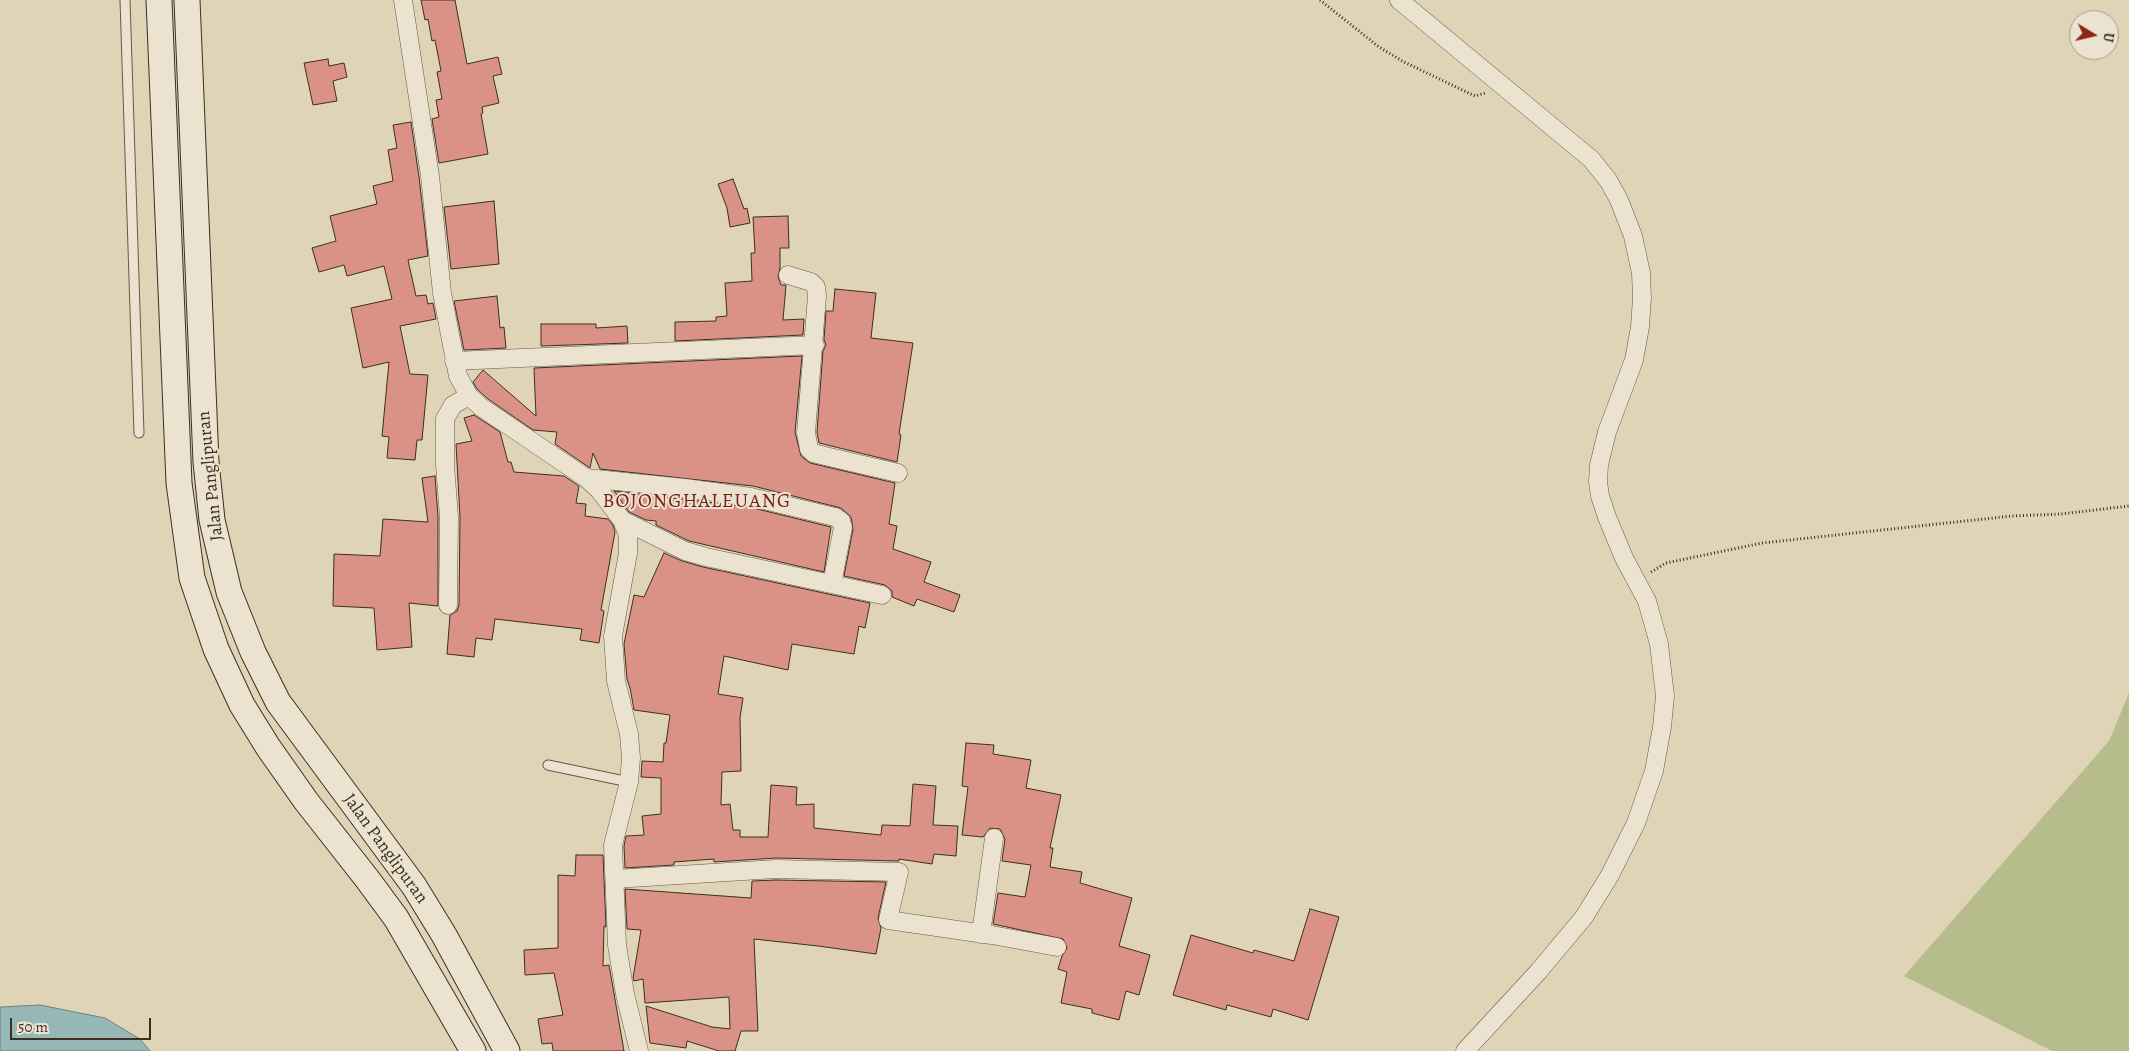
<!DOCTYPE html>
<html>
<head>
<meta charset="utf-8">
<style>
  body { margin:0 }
  #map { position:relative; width:2129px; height:1051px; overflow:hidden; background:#e0d4b7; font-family:Alegreya,serif }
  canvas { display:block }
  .north { position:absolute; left:2069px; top:10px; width:50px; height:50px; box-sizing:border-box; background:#ebe3d0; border:1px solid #a59b8a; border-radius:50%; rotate:99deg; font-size:14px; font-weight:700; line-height:20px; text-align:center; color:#3d2e20 }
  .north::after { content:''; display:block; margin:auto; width:18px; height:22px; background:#8f2418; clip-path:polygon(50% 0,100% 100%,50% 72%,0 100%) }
  .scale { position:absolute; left:10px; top:1018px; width:141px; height:22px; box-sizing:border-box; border:2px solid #3d2e20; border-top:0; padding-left:6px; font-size:15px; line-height:18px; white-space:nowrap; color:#3d2e20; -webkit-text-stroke:4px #ebe3d0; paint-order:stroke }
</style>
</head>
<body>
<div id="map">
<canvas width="2129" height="1051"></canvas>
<div class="north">U</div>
<div class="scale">50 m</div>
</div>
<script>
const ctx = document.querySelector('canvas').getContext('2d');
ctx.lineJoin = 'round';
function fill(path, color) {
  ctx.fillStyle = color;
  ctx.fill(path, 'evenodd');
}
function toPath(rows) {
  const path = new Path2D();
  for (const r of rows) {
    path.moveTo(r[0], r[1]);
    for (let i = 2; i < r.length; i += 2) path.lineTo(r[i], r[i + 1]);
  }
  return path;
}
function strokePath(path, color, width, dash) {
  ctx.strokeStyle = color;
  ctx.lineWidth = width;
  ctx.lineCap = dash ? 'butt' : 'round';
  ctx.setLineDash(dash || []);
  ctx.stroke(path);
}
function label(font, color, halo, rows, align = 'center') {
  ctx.font = font + ' Alegreya,serif';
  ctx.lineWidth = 4;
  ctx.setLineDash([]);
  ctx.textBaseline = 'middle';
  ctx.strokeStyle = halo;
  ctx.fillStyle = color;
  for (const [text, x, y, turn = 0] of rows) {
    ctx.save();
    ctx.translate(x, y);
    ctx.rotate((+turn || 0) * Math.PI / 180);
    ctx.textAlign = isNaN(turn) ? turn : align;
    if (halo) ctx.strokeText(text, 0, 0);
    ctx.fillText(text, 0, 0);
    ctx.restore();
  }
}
const green = toPath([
  [2129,693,2129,1051,2052,1051,1904,976,2109,741]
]);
const water = toPath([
  [40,1005,105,1018,140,1039,150,1051,0,1051,0,1007,40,1005]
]);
const building = toPath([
  [421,0,455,0,467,64,498,57,502,74,493,76,499,103,482,107,483,113,481,114,488,154,439,163,432,119,439,117,436,100,442,99,437,72,441,71,435,40,432,41,428,19,425,20,421,0],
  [328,59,329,66,344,63,347,77,333,81,337,101,313,105,304,63,328,59],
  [411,122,419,177,428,256,408,260,416,296,426,295,428,304,433,303,436,319,400,326,410,374,428,375,422,440,417,440,415,460,387,458,389,437,382,436,389,362,363,368,351,308,392,299,384,266,347,276,344,265,319,272,312,248,336,241,330,216,377,204,373,186,393,181,388,150,397,148,393,125,411,122],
  [733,179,744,209,747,208,750,223,730,227,727,208,718,184,733,179],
  [494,201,499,264,451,269,444,207,494,201],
  [788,216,789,248,780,248,780,268,778,277,781,285,786,285,783,320,804,319,803,335,675,341,675,322,716,321,716,317,727,316,725,283,752,281,751,253,755,253,753,217,788,216],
  [835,289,876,293,871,338,913,343,899,434,901,435,897,462,819,443,817,432,823,351,826,345,824,340,826,311,833,311,835,289],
  [497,296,500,328,504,327,506,348,464,350,454,301,497,296],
  [541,324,596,324,596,328,627,326,628,343,541,346,541,324],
  [802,356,795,432,801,456,810,463,895,483,889,524,897,526,893,549,931,562,924,582,960,595,954,612,917,599,914,606,892,597,892,591,885,585,844,576,853,529,851,517,841,508,753,486,600,469,593,453,590,468,555,444,557,432,533,430,488,399,477,389,473,382,483,370,536,416,534,368,802,356],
  [474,415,500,432,508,462,511,462,514,472,564,476,579,486,576,503,586,504,585,516,608,519,613,525,615,532,601,610,604,611,599,643,580,640,582,629,495,619,492,640,476,638,474,657,447,654,450,615,457,611,459,605,460,517,456,444,472,441,464,418,474,415],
  [435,476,438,517,438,606,409,603,412,647,377,650,374,608,333,606,334,554,380,556,383,519,428,522,422,478,435,476],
  [614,491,749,507,831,527,824,572,689,541,656,525,656,521,646,520,629,512,614,491],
  [664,553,682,561,703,567,870,603,865,628,859,626,854,654,792,644,788,670,724,656,718,694,743,698,740,718,741,771,722,772,721,805,730,804,733,830,740,830,740,837,768,837,771,785,797,787,796,805,814,804,814,828,881,835,882,825,910,826,913,784,936,786,933,825,958,826,956,856,934,854,932,864,899,859,899,861,776,858,714,862,714,859,674,862,674,865,625,868,624,846,626,836,644,835,642,816,661,814,661,778,641,777,642,761,663,762,664,743,666,743,670,715,634,710,630,688,627,679,624,644,634,595,644,597,664,553],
  [966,743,994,745,993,754,1031,760,1026,788,1061,795,1050,848,1053,848,1050,867,1082,872,1080,883,1132,898,1119,946,1150,955,1139,995,1126,991,1119,1020,1092,1013,1092,1009,1061,1003,1067,972,1058,969,1062,956,1067,948,1063,939,993,924,998,893,1025,897,1031,865,1002,861,1005,839,1000,829,990,828,983,837,962,835,968,787,962,786,966,743],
  [576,855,603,855,606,927,604,926,603,966,609,965,624,1051,553,1051,552,1043,542,1044,538,1019,563,1015,554,973,525,975,524,950,558,948,558,875,575,876,576,855],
  [776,880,886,882,878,918,881,928,876,954,818,946,754,939,758,1031,741,1031,735,1051,719,1051,687,1041,686,1048,650,1043,646,1006,712,1027,730,1029,729,997,645,1003,643,979,634,981,633,978,641,930,627,929,625,889,751,898,752,881,776,880],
  [1310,909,1339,917,1308,1020,1273,1009,1271,1017,1227,1005,1226,1010,1173,995,1191,935,1253,953,1254,950,1294,961,1310,909]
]);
const path = toPath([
  [1320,0,1379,47,1404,62,1475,96,1485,93],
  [1651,572,1666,563,1762,543,2012,516,2061,514,2129,506]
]);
const service = toPath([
  [125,0,139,433],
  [548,765,629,782]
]);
const minor = toPath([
  [403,0,430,176,442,293,458,376,469,396,481,407,586,478,599,490,622,520,628,535,628,553,613,636,616,681,629,734,631,758,629,782,613,845,617,945,625,994,639,1051],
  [1399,0,1591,159,1608,180,1619,200,1633,236,1641,273,1642,298,1640,327,1634,360,1607,432,1599,465,1598,482,1600,496,1607,517,1624,558,1647,601,1659,644,1665,696,1662,727,1654,771,1636,823,1610,875,1584,917,1538,972,1465,1051],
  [788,275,811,282,816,287,817,296,806,433,809,449,813,453,829,457,898,473],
  [454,361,815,345],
  [586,478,685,488,751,497,835,517,841,521,843,527,832,584],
  [622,520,685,551,706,557,882,595],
  [448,605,449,517,445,465,445,419,453,405,469,396],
  [615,879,776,869,899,872,888,920,992,935,1057,947],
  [981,934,994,838]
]);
const secondary = toPath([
  [159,0,179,483,192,578,216,649,242,705,268,747,306,801,368,880,396,918,473,1051],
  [187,0,206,462,212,520,229,592,253,652,278,702,414,886,444,935,507,1051]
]);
const streetNames = [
  ["Jalan Panglipuran",211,476,-96],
  ["Jalan Panglipuran",385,849,54]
];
const quarterNames = [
  ["BOJONGHALEUANG",697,502]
];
fill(green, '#b6bc8c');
fill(water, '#95b7b5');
strokePath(water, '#728079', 1);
fill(building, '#da9286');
strokePath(building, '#3d2e20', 1);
strokePath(service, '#665846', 11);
strokePath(minor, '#665846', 19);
strokePath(secondary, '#3d2e20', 27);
strokePath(path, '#3d2e20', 3, [1, 2.5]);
strokePath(service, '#ebe3d0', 9);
strokePath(minor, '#ebe3d0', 18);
strokePath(secondary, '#ebe3d0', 25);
label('18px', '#3d2e20', '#ebe3d0', streetNames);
ctx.letterSpacing = '1px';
label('20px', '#7a1f14', '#ebe3d0', quarterNames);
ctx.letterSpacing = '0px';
</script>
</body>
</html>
